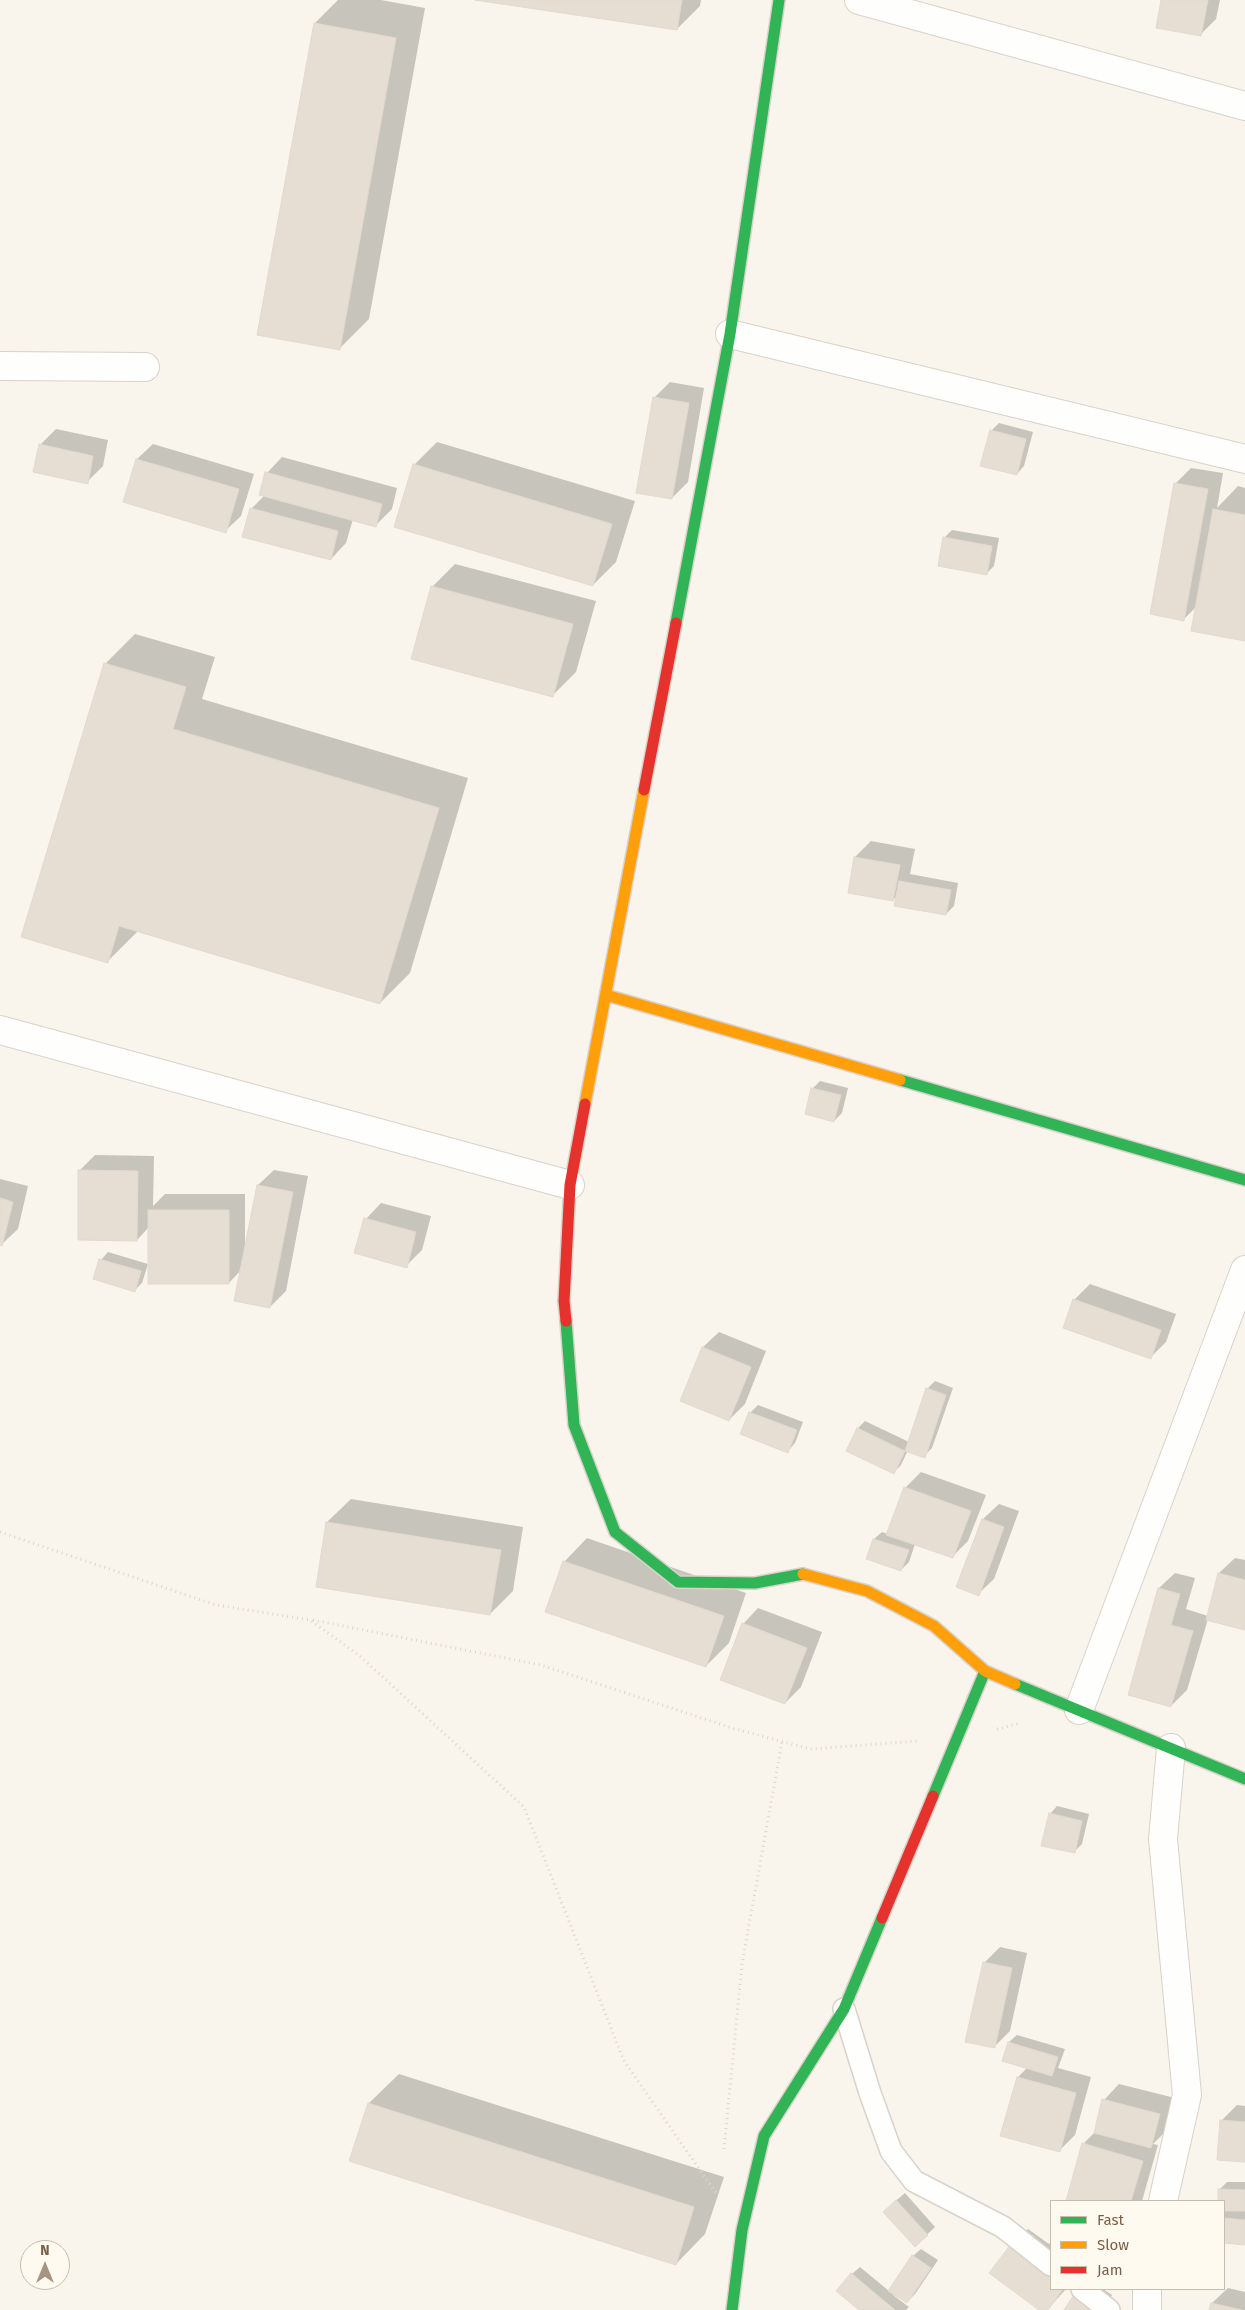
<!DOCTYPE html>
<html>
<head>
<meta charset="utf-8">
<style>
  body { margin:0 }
  #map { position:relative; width:1245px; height:2310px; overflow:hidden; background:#f9f5ec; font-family:"Fira Sans",sans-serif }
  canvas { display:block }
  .legend { position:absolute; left:1050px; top:2200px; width:175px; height:90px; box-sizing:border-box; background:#fffaef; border:1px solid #cabcad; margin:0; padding:6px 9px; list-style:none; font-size:15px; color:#7a5f49 }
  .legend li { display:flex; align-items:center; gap:10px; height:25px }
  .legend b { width:25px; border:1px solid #cabcad }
  .north { position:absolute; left:20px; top:2240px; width:50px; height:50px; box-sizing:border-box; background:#fffaef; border:1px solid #cabcad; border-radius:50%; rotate:0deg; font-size:14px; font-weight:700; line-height:20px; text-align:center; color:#7a5f49 }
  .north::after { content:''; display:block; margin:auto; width:18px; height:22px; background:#a69482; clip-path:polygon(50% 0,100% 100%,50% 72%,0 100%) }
</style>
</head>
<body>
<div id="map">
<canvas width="1245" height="2310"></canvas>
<ul class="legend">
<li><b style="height:6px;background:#30b455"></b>Fast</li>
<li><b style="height:6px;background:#ff9f0a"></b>Slow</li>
<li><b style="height:6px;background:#e5322d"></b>Jam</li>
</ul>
<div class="north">N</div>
</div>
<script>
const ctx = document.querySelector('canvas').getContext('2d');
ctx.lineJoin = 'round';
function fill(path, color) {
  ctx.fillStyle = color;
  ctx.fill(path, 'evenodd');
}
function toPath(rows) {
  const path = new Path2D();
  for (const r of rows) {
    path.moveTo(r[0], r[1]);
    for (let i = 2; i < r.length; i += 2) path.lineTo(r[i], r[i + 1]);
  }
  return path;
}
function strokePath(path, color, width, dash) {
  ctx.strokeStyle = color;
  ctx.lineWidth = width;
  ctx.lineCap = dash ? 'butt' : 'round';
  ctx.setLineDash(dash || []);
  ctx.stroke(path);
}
const shadow = toPath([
  [338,0,381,0,425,8,369,319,339,349,315,23],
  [483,0,701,0,700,6,677,29],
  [1162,0,1220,0,1216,19,1200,35],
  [670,382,704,388,688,482,672,498,654,398],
  [999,423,1033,432,1024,466,1017,474,991,431],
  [56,429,108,440,103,466,87,482,41,444],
  [437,442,635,501,616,562,593,585,414,465],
  [153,444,254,474,241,516,225,531,137,459],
  [282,457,397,488,392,509,376,525,353,519,346,543,331,559,251,509,265,495,267,473],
  [1191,468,1223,473,1217,508,1238,486,1245,488,1245,639,1197,606,1184,619,1175,484],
  [952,530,999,538,994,566,986,574,944,538],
  [455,564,596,601,576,672,553,695,432,587],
  [135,634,215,657,202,699,468,778,410,973,380,1003,138,931,108,961,105,664],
  [871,841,915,849,910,874,958,883,954,906,946,914,897,896,893,900,855,857],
  [820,1081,848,1088,842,1113,834,1121,806,1114,813,1088],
  [95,1155,154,1156,153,1206,165,1194,245,1194,245,1247,258,1185,274,1170,308,1176,286,1291,270,1307,241,1270,229,1283,149,1227,137,1240,80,1170],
  [0,1179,28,1186,18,1229,2,1244,0,1244],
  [381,1203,431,1216,422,1250,406,1266,366,1219],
  [108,1252,148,1264,142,1283,134,1291,101,1260],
  [1090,1284,1176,1314,1166,1342,1150,1358,1074,1300],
  [719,1332,766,1351,745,1404,729,1420,703,1347],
  [935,1381,953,1388,932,1448,924,1456,908,1450,901,1465,894,1472,858,1428,865,1421,909,1442,927,1389],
  [758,1405,803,1422,795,1443,788,1451,750,1413],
  [921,1472,986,1495,968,1541,952,1557,915,1544,909,1562,901,1570,868,1558,874,1539,882,1532,888,1534,905,1488],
  [351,1499,523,1527,513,1591,490,1614,327,1522],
  [999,1504,1019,1511,994,1579,978,1594,983,1519],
  [587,1538,746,1593,729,1643,706,1666,564,1562],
  [1235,1558,1245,1560,1245,1629,1208,1619,1187,1690,1171,1706,1159,1588,1175,1573,1195,1578,1186,1609,1208,1616,1219,1573],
  [758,1608,822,1632,801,1687,785,1703,743,1624],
  [1057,1806,1089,1814,1082,1844,1074,1852,1050,1814],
  [1000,1947,1027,1953,1010,2031,994,2047,984,1963],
  [1017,2035,1065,2049,1058,2068,1091,2077,1075,2135,1059,2151,1002,2135,1018,2077,1028,2067,1009,2042],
  [399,2074,724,2177,705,2234,676,2264,369,2103],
  [1119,2084,1175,2098,1167,2130,1153,2144,1158,2145,1142,2201,1067,2201,1083,2144,1095,2132,1104,2100],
  [1237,2105,1245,2106,1245,2161,1221,2121],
  [1227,2182,1245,2182,1245,2244,1224,2242,1224,2201,1219,2201,1219,2190],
  [905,2193,935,2227,915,2246,892,2204],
  [1028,2229,1049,2244,1051,2242,1051,2289,1066,2289,1047,2310,1042,2310,1012,2244],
  [921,2249,938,2260,915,2294,907,2302,894,2293,893,2295,909,2307,906,2310,861,2310,852,2274,860,2267,889,2291,913,2256],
  [1228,2288,1245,2292,1245,2310,1210,2310,1212,2303],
  [1082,2289,1103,2289,1112,2295,1103,2310,1066,2310]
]);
const building = toPath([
  [475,0,682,0,677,30,475,0],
  [1161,0,1208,0,1201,36,1156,28,1161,0],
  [314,23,396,38,340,350,257,335,314,23],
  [653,397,689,403,672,499,636,493,653,397],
  [990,430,1026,439,1017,475,980,466,990,430],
  [39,444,93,456,88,484,33,472,39,444],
  [136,459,239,489,226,533,123,502,136,459],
  [413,464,612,524,593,586,394,527,413,464],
  [265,472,382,504,376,527,259,495,265,472],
  [1174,483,1208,489,1184,621,1150,614,1174,483],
  [250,508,338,531,331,560,242,537,250,508],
  [1213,509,1245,515,1245,641,1191,631,1213,509],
  [943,537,992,546,987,575,938,566,943,537],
  [431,586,573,624,553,697,411,659,431,586],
  [104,663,186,687,173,729,439,808,380,1004,119,926,108,963,21,937,104,663],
  [854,857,900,865,893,901,848,893,854,857],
  [899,881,951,890,946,915,894,906,899,881],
  [811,1088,841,1095,834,1122,805,1114,811,1088],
  [78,1170,138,1171,137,1241,78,1240,78,1170],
  [257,1185,293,1192,270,1308,234,1301,257,1185],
  [0,1198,13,1202,2,1246,0,1245,0,1198],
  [148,1210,229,1210,229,1284,148,1284,148,1210],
  [364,1218,416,1232,407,1268,354,1253,364,1218],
  [99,1259,141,1271,135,1292,93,1279,99,1259],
  [1073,1299,1161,1330,1151,1359,1063,1328,1073,1299],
  [702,1347,751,1367,729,1421,680,1401,702,1347],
  [926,1388,946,1395,925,1458,905,1451,926,1388],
  [749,1412,797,1430,788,1453,740,1434,749,1412],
  [857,1428,905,1451,894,1474,846,1451,857,1428],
  [904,1487,971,1511,953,1558,886,1535,904,1487],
  [982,1519,1004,1527,979,1596,956,1587,982,1519],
  [326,1522,501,1550,490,1615,316,1587,326,1522],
  [873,1539,909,1550,901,1571,866,1559,873,1539],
  [563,1561,724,1616,706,1667,545,1612,563,1561],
  [1218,1573,1245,1580,1245,1630,1206,1620,1218,1573],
  [1158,1588,1180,1594,1171,1625,1193,1631,1171,1707,1128,1695,1158,1588],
  [742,1623,807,1648,785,1704,720,1680,742,1623],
  [1049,1813,1082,1821,1075,1853,1041,1846,1049,1813],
  [983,1962,1012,1968,995,2048,965,2042,983,1962],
  [1008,2042,1058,2057,1052,2076,1002,2061,1008,2042],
  [1017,2077,1076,2093,1060,2152,1000,2136,1017,2077],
  [1102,2099,1160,2114,1151,2148,1094,2133,1102,2099],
  [368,2103,694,2207,676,2265,349,2161,368,2103],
  [1220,2120,1245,2122,1245,2162,1217,2160,1220,2120],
  [1082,2143,1143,2161,1131,2201,1066,2201,1082,2143],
  [1218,2189,1245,2190,1245,2211,1224,2211,1224,2201,1218,2201,1218,2189],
  [896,2200,928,2235,915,2247,883,2212,896,2200],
  [1224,2218,1245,2220,1245,2245,1224,2243,1224,2218],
  [1011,2244,1051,2272,1051,2289,1063,2289,1048,2310,1039,2310,989,2273,1011,2244],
  [912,2255,931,2268,907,2303,888,2291,912,2255],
  [851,2273,895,2310,859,2310,836,2291,851,2273],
  [1073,2296,1096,2310,1064,2310,1073,2296],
  [1211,2303,1242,2310,1209,2310,1211,2303]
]);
const path = toPath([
  [0,1532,216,1605,310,1620,360,1656,524,1807,624,2061,716,2193],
  [313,1620,541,1665,732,1728,810,1749,919,1741],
  [997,1729,1020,1723],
  [724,2149,742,1964,782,1742]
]);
const lane = toPath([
  [844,2009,870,2093,891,2151,914,2181,1003,2227,1051,2265],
  [1082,2289,1109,2310]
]);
const street = toPath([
  [859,0,1245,106],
  [730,334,1245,459],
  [0,366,145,367],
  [0,1030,570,1185],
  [1079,1710,1245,1270],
  [1163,2201,1187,2095,1163,1839,1171,1748],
  [1147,2310,1147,2289]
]);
const fast = toPath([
  [676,623,730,334,779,0],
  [900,1080,1245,1180],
  [566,1321,574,1425,615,1532,678,1582,755,1583,803,1574],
  [1015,1684,1245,1779],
  [933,1796,985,1671],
  [732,2310,742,2230,764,2136,844,2009,882,1918]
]);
const slow = toPath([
  [606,995,900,1080],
  [585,1104,644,790],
  [803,1574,867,1591,934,1626,985,1671,1015,1684]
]);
const jam = toPath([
  [644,790,676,623],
  [566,1321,564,1301,570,1185,585,1104],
  [882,1918,933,1796]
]);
fill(shadow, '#0003');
fill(building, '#e6ded3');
strokePath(building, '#e2d9ce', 1);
strokePath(lane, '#d8d2ca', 24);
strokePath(street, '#d8d2ca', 30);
strokePath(fast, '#d9d2ca', 14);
strokePath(slow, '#d9d2ca', 14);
strokePath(jam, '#d9d2ca', 14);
strokePath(path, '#dcd5ce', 3, [1, 4]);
strokePath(lane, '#fefefc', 21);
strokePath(street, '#fefefc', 28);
strokePath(fast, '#30b455', 11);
strokePath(slow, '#ff9f0a', 11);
strokePath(jam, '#e5322d', 11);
</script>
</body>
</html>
